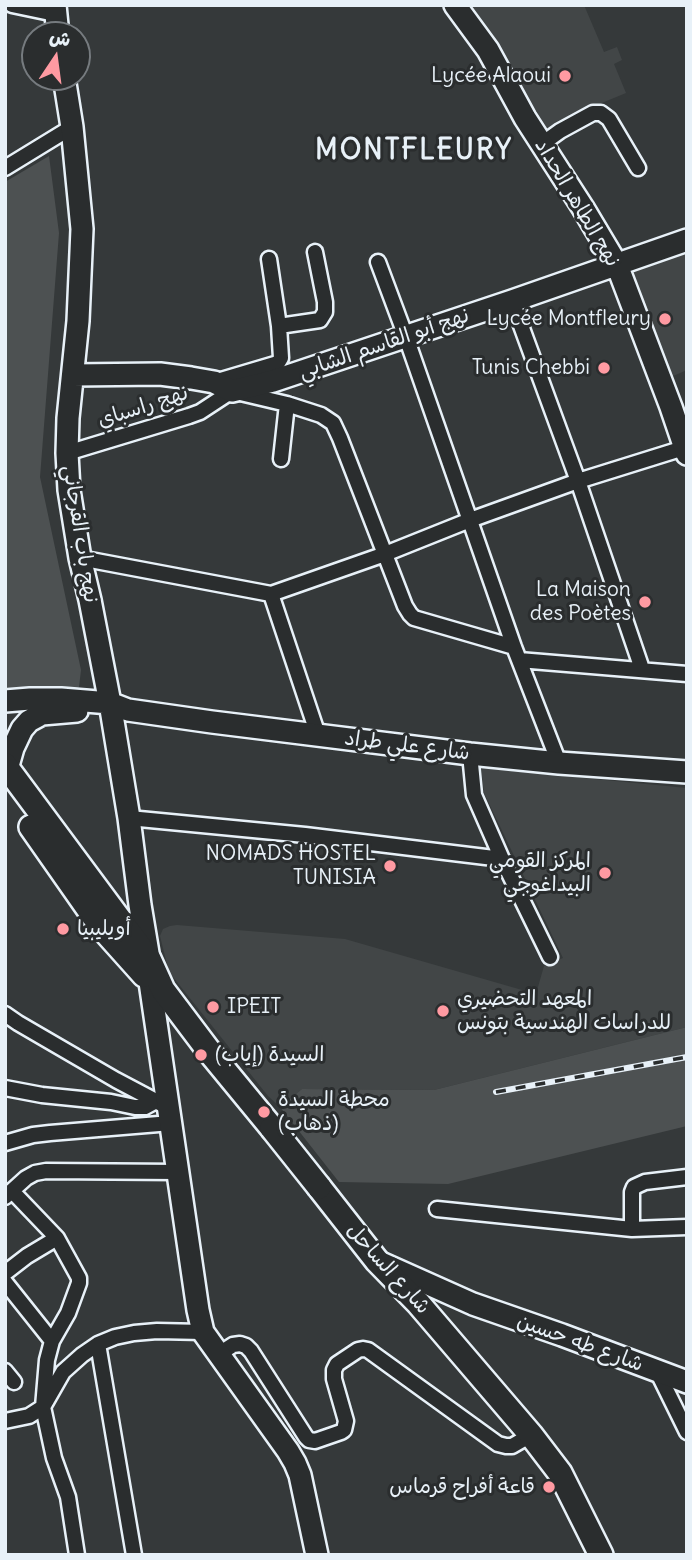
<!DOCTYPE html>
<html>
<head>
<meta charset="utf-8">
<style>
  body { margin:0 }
  #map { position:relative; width:692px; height:1560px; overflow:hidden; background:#35393a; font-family:Delius,"Playpen Sans Arabic",sans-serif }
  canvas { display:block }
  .frame { position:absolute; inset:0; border:7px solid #e8f1f8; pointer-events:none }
  .north { position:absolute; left:21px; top:21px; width:70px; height:70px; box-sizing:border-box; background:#2a2d2e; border:2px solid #767b7f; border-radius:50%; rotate:13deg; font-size:19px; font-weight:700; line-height:28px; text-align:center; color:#e8f1f8 }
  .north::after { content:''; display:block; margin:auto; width:24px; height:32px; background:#ff9aa2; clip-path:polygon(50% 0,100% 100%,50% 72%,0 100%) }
</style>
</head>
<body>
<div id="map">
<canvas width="692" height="1560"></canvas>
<div class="frame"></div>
<div class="north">ش</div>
</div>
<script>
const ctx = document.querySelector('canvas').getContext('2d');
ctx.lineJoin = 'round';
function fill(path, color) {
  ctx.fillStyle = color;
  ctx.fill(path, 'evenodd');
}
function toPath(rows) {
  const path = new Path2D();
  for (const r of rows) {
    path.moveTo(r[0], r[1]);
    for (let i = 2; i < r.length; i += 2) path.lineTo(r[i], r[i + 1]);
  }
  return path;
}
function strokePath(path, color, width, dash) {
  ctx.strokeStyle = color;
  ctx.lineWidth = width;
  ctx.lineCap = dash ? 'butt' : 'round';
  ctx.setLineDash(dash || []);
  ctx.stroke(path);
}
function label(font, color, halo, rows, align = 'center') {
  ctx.font = font + ' Delius,"Playpen Sans Arabic",sans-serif';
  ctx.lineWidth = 6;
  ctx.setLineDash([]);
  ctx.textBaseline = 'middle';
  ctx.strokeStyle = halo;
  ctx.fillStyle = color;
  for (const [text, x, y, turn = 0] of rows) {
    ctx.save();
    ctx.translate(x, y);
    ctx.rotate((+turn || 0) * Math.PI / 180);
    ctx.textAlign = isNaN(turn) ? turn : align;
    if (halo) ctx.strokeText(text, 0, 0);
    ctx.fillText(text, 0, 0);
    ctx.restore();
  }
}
const built = toPath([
  [469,5,584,5,604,52,617,47,622,60,614,64,626,93,592,107,547,138],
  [687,243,687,370,664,380,625,267],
  [481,768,687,788,687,1027,434,1090,302,1089,280,1107,268,1096,169,972,160,936,163,929,170,926,177,925,345,939,536,994,544,966,563,958,484,793]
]);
const green = toPath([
  [49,156,59,233,40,477,81,670,79,687,73,693,20,687,5,690,5,182],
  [687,1027,687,1126,448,1184,339,1182,280,1107,302,1089,434,1090]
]);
const street = toPath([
  [12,5,55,14],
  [542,144,560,131,593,113,601,113,609,119,638,168],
  [5,168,72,127],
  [378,262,406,337,514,647,559,763],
  [512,301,578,481,642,669],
  [279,326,320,320,325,312,325,302,315,252],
  [214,382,278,363,281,358,279,326,269,259],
  [67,453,189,416,200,412,232,391,287,404,321,415,333,423,340,438,405,606,410,614,414,618,514,647],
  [281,459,287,404],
  [80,558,271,594,385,554,470,520,578,481,687,447],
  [271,594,318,735],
  [519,660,687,674],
  [470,754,474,795,502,859,550,957],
  [129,818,305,835,502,859],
  [5,1014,18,1023,116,1080,169,1108],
  [5,1088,42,1095,111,1102,135,1107,145,1107,156,1101],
  [5,1143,33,1135,50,1133,171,1123],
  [12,1191,57,1238,79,1278,79,1283,68,1313,52,1341,47,1360,43,1407,54,1458,68,1497,77,1555],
  [5,1197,26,1178,35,1173,46,1171,178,1172],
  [437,1209,632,1229,687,1227],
  [632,1229,632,1192,634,1187,645,1182,687,1177],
  [5,1273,27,1256,57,1238],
  [5,1282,52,1341],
  [98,1344,134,1555],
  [219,1354,233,1345,240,1344,246,1346,251,1351,306,1437,309,1440,315,1441,341,1432,344,1430,346,1421,334,1379,334,1370,337,1364,358,1350,363,1349,368,1350,498,1444,506,1446,512,1446,531,1435],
  [5,1371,14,1382],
  [657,1371,687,1432],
  [5,1421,29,1416,43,1407,63,1372,82,1355,98,1344,115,1337,134,1333,157,1331,203,1332]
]);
const secondary = toPath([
  [55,5,58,35],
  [455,5,488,50,525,118,583,208,617,265,671,407,687,454],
  [64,77,72,127,82,229,78,321,68,418,67,453,69,490,80,558,90,600,110,703,129,818,140,905,149,959,150,982,198,1310,203,1332,288,1451,295,1463,300,1475,317,1555],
  [73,375,160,374,191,378,214,382,232,391,273,381,512,301,687,240],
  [5,701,30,699,61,699,110,703,128,710,212,722,470,754,559,763,687,772],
  [5,776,13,748,22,729,29,721,42,714,77,711],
  [379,1262,473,1304,562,1335,687,1382]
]);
const primary = toPath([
  [5,765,149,959,163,990,212,1055,272,1128],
  [31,827,101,927,144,975],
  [319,1187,377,1261,418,1303,531,1435,560,1473,601,1555]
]);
const rail = toPath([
  [496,1092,687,1057]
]);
const primaryBridge = toPath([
  [272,1128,319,1187]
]);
const markers = [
  [565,76,7,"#ff9aa2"],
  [665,319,7,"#ff9aa2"],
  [604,368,7,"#ff9aa2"],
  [645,602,7,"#ff9aa2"],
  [390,866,7,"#ff9aa2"],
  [605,873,7,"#ff9aa2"],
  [63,929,7,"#ff9aa2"],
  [213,1007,7,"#ff9aa2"],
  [443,1011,7,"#ff9aa2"],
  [201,1055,7,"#ff9aa2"],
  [264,1112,7,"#ff9aa2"],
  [549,1487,7,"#ff9aa2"]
];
const poiNames = [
  ["Lycée Alaoui",551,76],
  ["Lycée Montfleury",651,319],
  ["Tunis Chebbi",590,368],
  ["La Maison",631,590],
  ["des Poètes",631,614],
  ["NOMADS HOSTEL",376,854],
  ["TUNISIA",376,878],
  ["المركز القومي",591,861],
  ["البيداغوجي",591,885],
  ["أويليبيا",77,929,"left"],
  ["المعهد التحضيري",457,999,"left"],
  ["للدراسات الهندسية بتونس",457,1023,"left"],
  ["IPEIT",227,1007,"left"],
  ["السيدة (إياب)",215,1055,"left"],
  ["محطة السيدة",278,1100,"left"],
  ["(ذهاب)",278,1124,"left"],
  ["قاعة أفراح قرماس",535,1487]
];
const streetNames = [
  ["نهج الطاهر الحداد",577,203,59],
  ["نهج أبو القاسم الشابي",384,344,-19],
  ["نهج راسباي",143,407,-18],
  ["نهج باب القرجاني",80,534,81],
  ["شارع علي طراد",407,746,7],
  ["شارع الساحل",388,1269,48],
  ["شارع طه حسين",580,1343,20]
];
const districtNames = [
  ["MONTFLEURY",414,151]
];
fill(built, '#424647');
fill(green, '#4d5152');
strokePath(street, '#e8f1f8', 19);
strokePath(secondary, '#e8f1f8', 26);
strokePath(primary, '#e8f1f8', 28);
strokePath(street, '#2a2d2e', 14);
strokePath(secondary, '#2a2d2e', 21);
strokePath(primary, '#2a2d2e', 23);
strokePath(rail, '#e8f1f8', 6);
strokePath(rail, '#2a2d2e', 3.5, [10]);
strokePath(primaryBridge, '#e8f1f8', 28, []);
strokePath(primaryBridge, '#2a2d2e', 23);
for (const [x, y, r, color] of markers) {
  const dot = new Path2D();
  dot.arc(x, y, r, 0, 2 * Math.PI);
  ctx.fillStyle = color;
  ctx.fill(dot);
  strokePath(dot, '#2a2d2e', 2.5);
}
label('21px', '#e8f1f8', '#2a2d2e', poiNames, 'right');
label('21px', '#e8f1f8', '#2a2d2e', streetNames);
ctx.letterSpacing = '2px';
label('bold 28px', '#e8f1f8', '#2a2d2e', districtNames);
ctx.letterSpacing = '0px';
</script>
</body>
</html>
